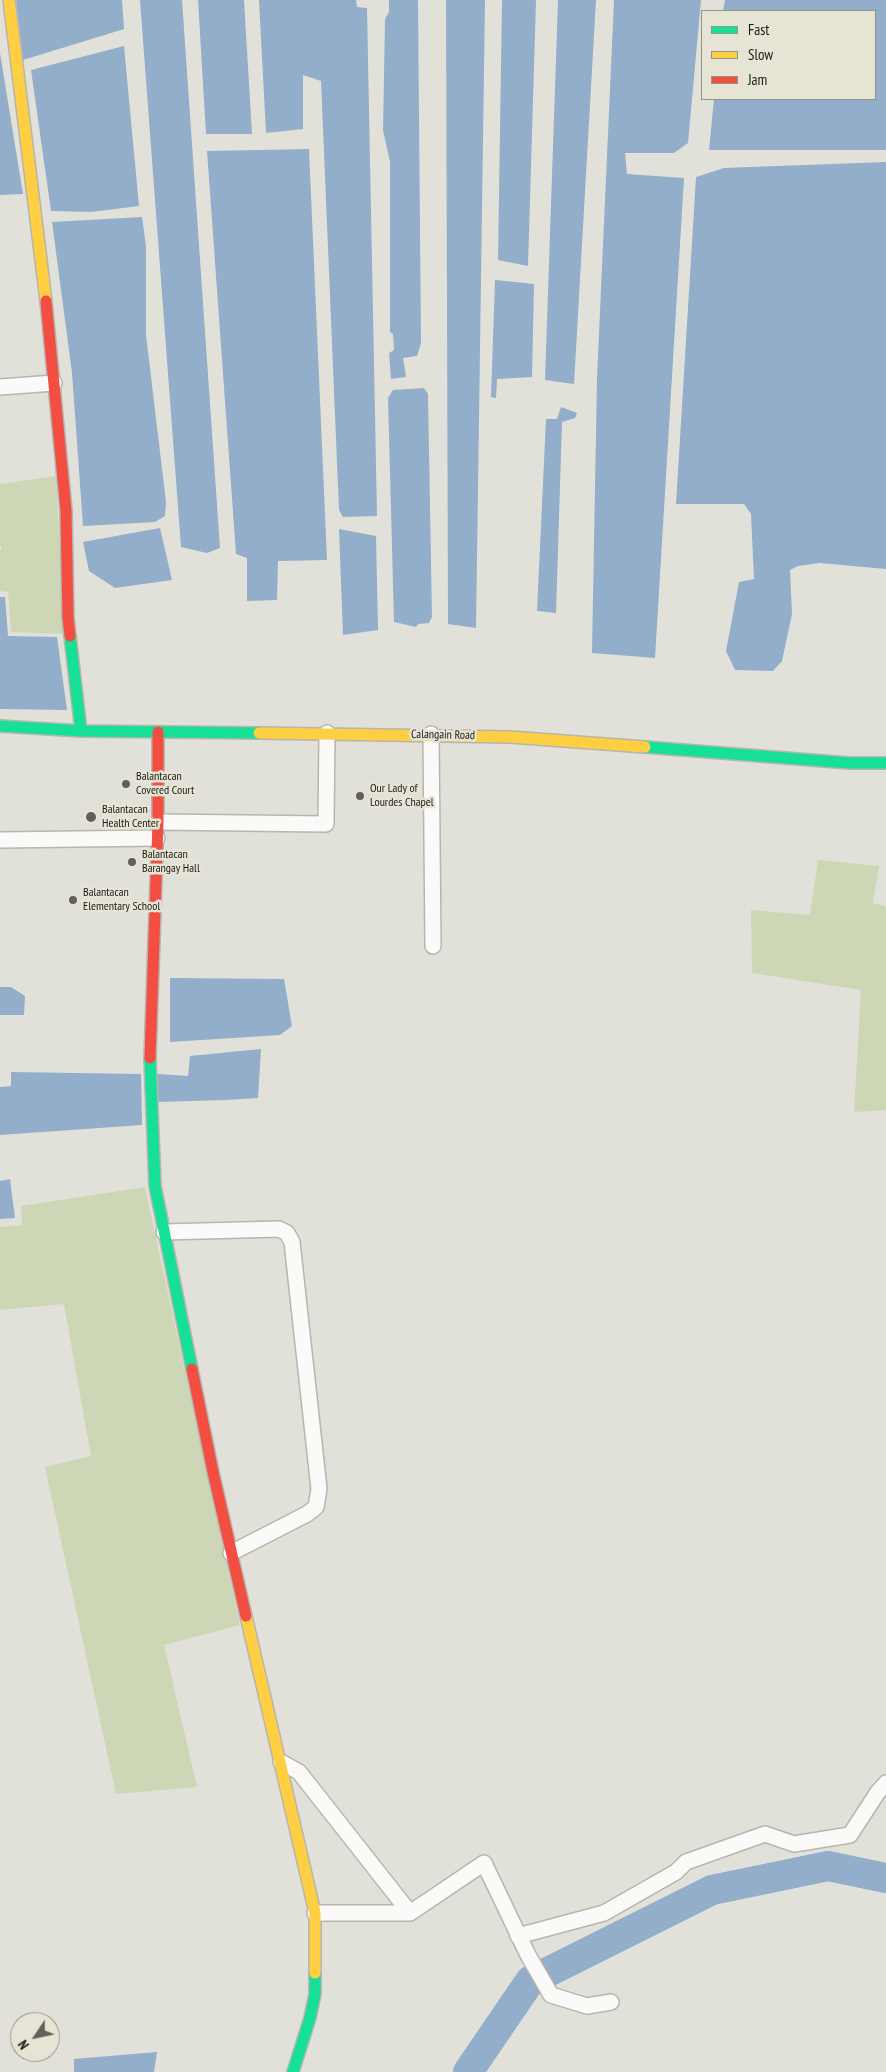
<!DOCTYPE html>
<html>
<head>
<meta charset="utf-8">
<style>
  body { margin:0 }
  #map { position:relative; width:886px; height:2072px; overflow:hidden; background:#e2e1d9; font-family:"PT Sans Narrow",sans-serif }
  canvas { display:block }
  .legend { position:absolute; left:701px; top:10px; width:175px; height:90px; box-sizing:border-box; background:#e6e4d5; border:1px solid #959388; margin:0; padding:6px 9px; list-style:none; font-size:15px; color:#1b1a15 }
  .legend li { display:flex; align-items:center; gap:10px; height:25px }
  .legend b { width:25px; border:1px solid #959388 }
  .north { position:absolute; left:10px; top:2012px; width:50px; height:50px; box-sizing:border-box; background:#e6e4d5; border:1px solid #959388; border-radius:50%; rotate:236deg; font-size:14px; font-weight:700; line-height:20px; text-align:center; color:#1b1a15 }
  .north::after { content:''; display:block; margin:auto; width:18px; height:22px; background:#61605a; clip-path:polygon(50% 0,100% 100%,50% 72%,0 100%) }
</style>
</head>
<body>
<div id="map">
<canvas width="886" height="2072"></canvas>
<ul class="legend">
<li><b style="height:6px;background:#16e098"></b>Fast</li>
<li><b style="height:6px;background:#ffcf43"></b>Slow</li>
<li><b style="height:6px;background:#f24e42"></b>Jam</li>
</ul>
<div class="north">N</div>
</div>
<script>
const ctx = document.querySelector('canvas').getContext('2d');
ctx.lineJoin = 'round';
function fill(path, color) {
  ctx.fillStyle = color;
  ctx.fill(path, 'evenodd');
}
function toPath(rows) {
  const path = new Path2D();
  for (const r of rows) {
    path.moveTo(r[0], r[1]);
    for (let i = 2; i < r.length; i += 2) path.lineTo(r[i], r[i + 1]);
  }
  return path;
}
function strokePath(path, color, width, dash) {
  ctx.strokeStyle = color;
  ctx.lineWidth = width;
  ctx.lineCap = dash ? 'butt' : 'round';
  ctx.setLineDash(dash || []);
  ctx.stroke(path);
}
function label(font, color, halo, rows, align = 'center') {
  ctx.font = font + ' "PT Sans Narrow",sans-serif';
  ctx.lineWidth = 5;
  ctx.setLineDash([]);
  ctx.textBaseline = 'middle';
  ctx.strokeStyle = halo;
  ctx.fillStyle = color;
  for (const [text, x, y, turn = 0] of rows) {
    ctx.save();
    ctx.translate(x, y);
    ctx.rotate((+turn || 0) * Math.PI / 180);
    ctx.textAlign = isNaN(turn) ? turn : align;
    if (halo) ctx.strokeText(text, 0, 0);
    ctx.fillText(text, 0, 0);
    ctx.restore();
  }
}
const green = toPath([
  [56,476,64,634,11,632,8,592,0,591,0,550,2,549,0,544,0,484],
  [818,860,879,866,873,903,886,906,886,1110,854,1112,861,990,752,973,751,910,810,915],
  [145,1187,240,1625,164,1645,197,1787,116,1794,45,1467,91,1456,64,1304,0,1310,0,1227,22,1225,21,1206]
]);
const water = toPath([
  [16,0,122,0,124,29,23,60],
  [140,0,182,0,220,548,207,553,181,547],
  [198,0,244,0,252,134,206,134],
  [259,0,356,0,357,7,367,8,377,516,343,517,339,510,321,81,303,75,303,129,266,133],
  [389,0,418,0,421,343,417,356,403,358,406,377,391,379,389,353,394,350,393,334,390,332,390,162,383,130,385,19,389,12],
  [446,0,485,0,476,628,448,624],
  [502,0,536,0,528,266,498,260],
  [558,0,596,0,574,384,545,380],
  [614,0,701,0,688,143,674,153,625,153,627,174,684,178,655,658,592,653,597,378],
  [725,0,886,0,886,150,709,150,714,99,875,99,875,11,723,11],
  [124,46,139,206,91,212,51,211,31,70],
  [0,53,23,194,0,195],
  [309,149,327,560,278,561,277,600,247,601,247,558,236,554,207,151],
  [886,162,886,569,820,563,798,566,790,570,792,614,782,661,773,671,735,670,726,651,739,582,754,579,751,514,744,504,676,504,696,177,724,168],
  [142,217,146,246,146,335,166,502,165,516,155,522,83,526,72,373,52,222],
  [495,280,534,284,532,377,497,379,496,398,491,397],
  [424,388,428,394,432,617,429,623,418,624,416,627,394,622,388,398,393,390],
  [561,407,577,413,575,418,562,422,556,613,537,611,546,419,557,419],
  [160,528,172,580,115,588,89,571,83,542],
  [339,529,376,536,378,630,343,635],
  [0,597,5,597,8,636,57,637,67,710,0,709],
  [170,978,284,979,292,1026,280,1035,170,1042],
  [0,987,11,987,25,996,24,1015,0,1015],
  [261,1049,258,1098,226,1100,157,1102,157,1074,188,1076,190,1056],
  [11,1072,141,1074,142,1125,0,1135,0,1087,11,1086],
  [10,1179,15,1218,0,1219,0,1181],
  [157,2052,154,2072,74,2072,74,2059]
]);
const river = toPath([
  [468,2072,530,1981,712,1890,828,1866,886,1878]
]);
const street = toPath([
  [0,387,54,383],
  [431,734,433,946],
  [158,822,326,824,327,733],
  [0,840,157,838],
  [164,1232,279,1229,287,1233,292,1242,319,1489,316,1507,307,1514,231,1553],
  [281,1762,299,1772,410,1913,484,1863,528,1955,551,1995,587,2006,611,2002],
  [315,1913,410,1913],
  [518,1936,604,1913,676,1872,686,1862,765,1834,794,1844,850,1835,878,1792,886,1783]
]);
const fast = toPath([
  [70,636,81,731],
  [0,726,81,731,259,733],
  [645,747,849,763,886,763],
  [150,1058,155,1186,192,1369],
  [293,2072,310,2018,315,1994,315,1973]
]);
const slow = toPath([
  [9,0,46,301],
  [259,733,510,737,645,747],
  [246,1616,315,1913,315,1973]
]);
const jam = toPath([
  [46,301,66,510,68,617,70,636],
  [150,1058,158,822,158,732],
  [192,1369,213,1472,246,1616]
]);
const markers = [
  [126,784,5,"#61605a"],
  [360,796,5,"#61605a"],
  [91,817,6,"#61605a"],
  [132,862,5,"#61605a"],
  [73,900,5,"#61605a"]
];
const streetNames = [
  ["Calangain Road",443,735,1]
];
const poiNames = [
  ["Balantacan",136,777],
  ["Covered Court",136,791],
  ["Our Lady of",370,789],
  ["Lourdes Chapel",370,803],
  ["Balantacan",102,810],
  ["Health Center",102,824],
  ["Balantacan",142,855],
  ["Barangay Hall",142,869],
  ["Balantacan",83,893],
  ["Elementary School",83,907]
];
fill(green, '#cdd7b5');
fill(water, '#92aeca');
strokePath(river, '#92aeca', 30);
strokePath(street, '#b6b5af', 18);
strokePath(fast, '#b6b5af', 14);
strokePath(slow, '#b6b5af', 14);
strokePath(jam, '#b6b5af', 14);
strokePath(street, '#fbfaf9', 15);
strokePath(fast, '#16e098', 11);
strokePath(slow, '#ffcf43', 11);
strokePath(jam, '#f24e42', 11);
for (const [x, y, r, color] of markers) {
  const dot = new Path2D();
  dot.arc(x, y, r, 0, 2 * Math.PI);
  ctx.fillStyle = color;
  ctx.fill(dot);
  strokePath(dot, '#e6e4d5', 2);
}
label('12px', '#1b1a15', '#e6e4d5', streetNames);
label('12px', '#1b1a15', '#e6e4d5', poiNames, 'left');
</script>
</body>
</html>
